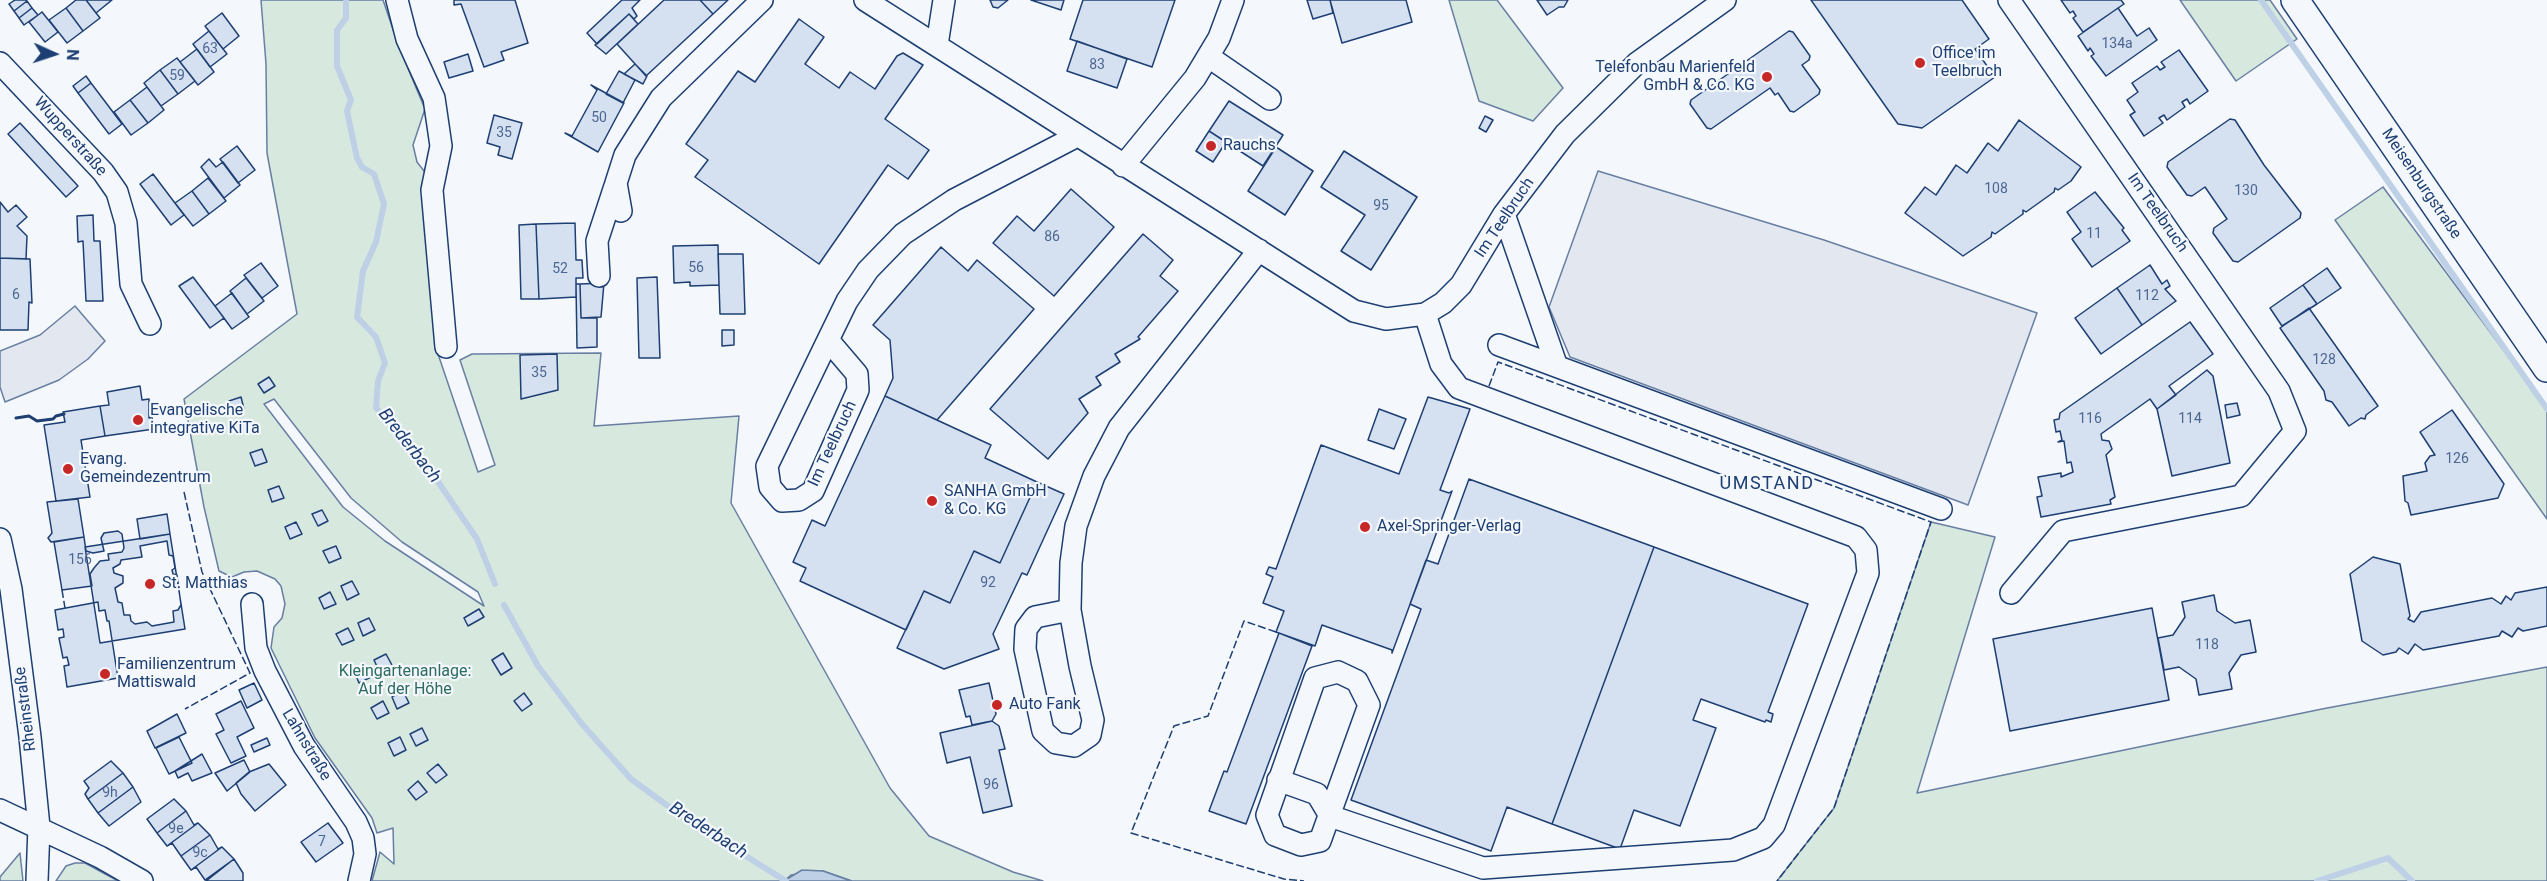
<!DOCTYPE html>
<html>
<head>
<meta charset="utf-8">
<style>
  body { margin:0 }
  #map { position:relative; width:2547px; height:881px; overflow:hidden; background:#f4f7fb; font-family:Roboto,sans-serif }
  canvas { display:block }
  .north { position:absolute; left:24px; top:24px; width:60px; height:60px; -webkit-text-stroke:4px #f4f7fb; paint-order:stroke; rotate:93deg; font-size:16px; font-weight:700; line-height:24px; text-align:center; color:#1d3f73 }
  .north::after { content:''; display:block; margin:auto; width:21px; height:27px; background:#1d3f73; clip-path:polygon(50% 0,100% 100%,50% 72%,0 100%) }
</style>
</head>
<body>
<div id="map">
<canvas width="2547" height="881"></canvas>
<div class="north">N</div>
</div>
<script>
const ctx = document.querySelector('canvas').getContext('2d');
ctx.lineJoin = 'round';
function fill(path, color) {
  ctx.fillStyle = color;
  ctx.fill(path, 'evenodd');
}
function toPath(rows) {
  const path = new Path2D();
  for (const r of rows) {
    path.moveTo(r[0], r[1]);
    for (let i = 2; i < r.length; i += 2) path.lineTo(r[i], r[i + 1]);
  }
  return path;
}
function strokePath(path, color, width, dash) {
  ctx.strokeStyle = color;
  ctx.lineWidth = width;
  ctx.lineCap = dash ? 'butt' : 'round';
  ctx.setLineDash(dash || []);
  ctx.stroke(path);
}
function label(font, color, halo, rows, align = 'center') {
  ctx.font = font + ' Roboto,sans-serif';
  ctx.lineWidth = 4.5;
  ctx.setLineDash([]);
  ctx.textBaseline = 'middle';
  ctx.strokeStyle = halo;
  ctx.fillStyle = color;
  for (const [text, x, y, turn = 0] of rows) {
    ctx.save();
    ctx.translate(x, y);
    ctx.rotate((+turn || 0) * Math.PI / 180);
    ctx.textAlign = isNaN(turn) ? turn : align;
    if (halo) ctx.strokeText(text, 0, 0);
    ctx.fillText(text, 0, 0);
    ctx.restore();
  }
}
const green = toPath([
  [261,0,383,0,399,47,425,109,413,145,417,162,428,176,422,188,437,351,478,472,495,465,460,360,472,354,601,353,594,426,739,416,731,503,890,788,929,836,1013,872,1043,881,852,881,823,871,791,875,784,881,372,881,380,852,394,864,393,828,377,833,372,818,315,738,271,648,274,627,282,618,285,604,281,586,275,579,257,571,244,572,232,577,219,571,204,507,184,399,297,314,267,153,266,64,261,0],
  [274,399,351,498,402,542,478,592,484,606,385,541,343,507,264,404,274,399],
  [1449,0,1497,0,1563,88,1533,121,1479,101,1449,0],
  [2180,0,2270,0,2297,39,2236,81,2180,0],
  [2383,187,2547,409,2547,519,2335,220,2383,187],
  [1931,522,1995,537,1917,793,2322,709,2547,667,2547,881,1777,881,1834,808,1931,522],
  [20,853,23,881,0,881,0,877,20,853],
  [75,863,85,863,118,881,56,881,66,866,75,863]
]);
const parking = toPath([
  [1598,171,1824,240,2037,313,1968,505,1570,357,1549,307,1598,171],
  [75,306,105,341,88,359,59,380,5,402,0,387,0,351,40,335,75,306]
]);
const water = toPath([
  [802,870,823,871,851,881,784,881,802,870]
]);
const stream = toPath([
  [346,0,346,18,337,30,337,66,351,100,347,111,357,158,362,167,374,174,384,204,376,242,363,271,357,317,376,337,385,363,378,381,376,408,415,448,477,539,495,584],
  [2261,0,2547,409],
  [504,605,538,666,582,724,631,779,683,817,786,881],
  [2317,881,2388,858,2412,881]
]);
const building = toPath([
  [15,0,26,0,27,1,14,11,9,4,15,0],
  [76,0,86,0,100,18,83,31,66,8,76,0],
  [86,0,112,0,96,13,86,0],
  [454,0,515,0,528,43,501,52,504,60,484,67,461,4,454,5,454,0],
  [622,0,640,0,632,8,637,16,634,19,629,14,597,44,587,33,622,0],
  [664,0,700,0,713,14,646,76,617,44,664,0],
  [700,0,728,0,713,14,700,0],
  [990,0,1008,0,998,8,993,7,990,0],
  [1031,0,1064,0,1061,10,1031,0],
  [1083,0,1175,0,1152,67,1070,39,1083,0],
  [1307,0,1330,0,1333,13,1313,19,1307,0],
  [1330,0,1406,0,1412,22,1342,43,1330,0],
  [1537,0,1568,0,1564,7,1559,7,1547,15,1537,0],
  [1811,0,1962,0,1989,39,1975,49,1995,77,1922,128,1898,124,1811,0],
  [2061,0,2121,0,2124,4,2083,32,2073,18,2076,16,2073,11,2070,13,2061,0],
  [27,1,32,8,19,18,14,11,27,1],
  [32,8,38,15,24,25,19,18,32,8],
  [66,8,83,31,67,43,49,20,66,8],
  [2118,8,2137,36,2149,28,2157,40,2106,76,2091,56,2094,54,2090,48,2088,51,2078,36,2118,8],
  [42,12,58,32,45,42,29,22,42,12],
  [222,13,239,36,223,49,205,26,222,13],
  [629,14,638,24,606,54,595,45,629,14],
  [799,19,824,37,805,64,839,88,850,72,875,89,897,56,903,53,923,65,885,119,929,150,908,179,888,165,819,264,695,177,708,160,686,144,738,71,755,82,799,19],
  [209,31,227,54,210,67,193,44,209,31],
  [1789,31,1793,32,1810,56,1809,60,1802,65,1820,90,1819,94,1794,112,1790,111,1778,93,1775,95,1770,88,1711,129,1707,128,1690,104,1691,100,1789,31],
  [1077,41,1127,59,1117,88,1067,71,1077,41],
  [197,49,214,72,198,85,180,62,197,49],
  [2179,50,2208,91,2190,104,2187,99,2182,102,2185,107,2167,120,2164,115,2159,118,2163,123,2144,136,2130,115,2135,112,2127,100,2138,92,2132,83,2157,66,2160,70,2165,67,2161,62,2179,50],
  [468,54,473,71,449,78,444,62,468,54],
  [177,58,195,81,178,94,160,70,177,58],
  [635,64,647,76,643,84,624,74,635,64],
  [160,70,178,94,161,106,144,83,160,70],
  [619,71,635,80,623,103,606,94,619,71],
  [86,76,91,83,78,93,73,86,86,76],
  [91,83,122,124,109,134,78,93,91,83],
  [591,85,624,103,598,152,565,133,572,136,597,90,591,85],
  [147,87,164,110,148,123,130,100,147,87],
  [130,100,148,123,131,135,114,112,130,100],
  [1229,101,1283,135,1263,166,1209,131,1229,101],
  [494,115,522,123,512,159,498,155,500,147,487,143,494,115],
  [1485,116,1493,120,1486,132,1479,128,1485,116],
  [2230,119,2235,120,2264,165,2301,213,2300,218,2238,262,2233,261,2213,233,2214,228,2227,219,2205,187,2192,196,2187,195,2167,167,2168,162,2230,119],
  [2019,120,2081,167,2071,181,2058,190,2055,188,2054,192,2026,212,2023,210,2023,214,1995,234,1992,232,1991,237,1963,256,1905,213,1925,187,1936,195,1956,165,1967,173,1988,143,1998,151,2019,120],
  [20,123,78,186,66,197,8,134,20,123],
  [1209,131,1226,142,1213,162,1196,151,1209,131],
  [237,146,255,170,238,183,220,159,237,146],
  [1276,147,1313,171,1285,215,1248,191,1276,147],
  [1344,151,1417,197,1371,270,1341,251,1365,215,1321,187,1344,151],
  [209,159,216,167,223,162,240,185,224,198,201,167,209,159],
  [153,174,184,215,171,225,140,184,153,174],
  [208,178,226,201,209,214,192,191,208,178],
  [1071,189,1114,227,1054,296,993,243,1017,216,1034,231,1071,189],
  [192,191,209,214,193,226,175,203,192,191],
  [2095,192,2124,228,2122,230,2130,241,2092,267,2072,239,2081,232,2067,212,2095,192],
  [0,202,8,212,16,205,27,217,17,226,27,236,26,259,0,258,0,202],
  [93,215,94,241,100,241,103,301,86,301,83,241,78,242,77,216,93,215],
  [575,223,576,260,582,260,583,278,576,278,576,297,539,299,536,224,575,223],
  [536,224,539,299,521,299,519,225,536,224],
  [1143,234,1173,260,1160,276,1178,291,1138,337,1140,339,1115,354,1120,362,1096,377,1101,385,1079,399,1088,413,1048,459,990,409,1143,234],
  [718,245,719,285,690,286,690,282,674,283,673,246,718,245],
  [941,247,968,271,977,260,1034,309,937,420,885,396,893,378,890,340,873,325,941,247],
  [718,254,743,254,745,314,720,314,718,254],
  [0,258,30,259,32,303,29,302,28,330,0,330,0,258],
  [261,263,278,286,262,298,244,275,261,263],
  [2150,265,2162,284,2167,280,2170,286,2165,289,2176,301,2142,325,2117,288,2150,265],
  [2327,268,2341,288,2317,304,2303,285,2327,268],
  [193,277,224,318,210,328,179,286,193,277],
  [657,277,660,358,639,358,637,278,657,277],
  [246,278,264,301,247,314,230,291,246,278],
  [604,283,601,317,581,318,580,284,604,283],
  [576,284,580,284,581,318,597,318,597,347,577,348,576,284],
  [2303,285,2317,304,2282,326,2270,308,2303,285],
  [2117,288,2142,325,2101,354,2075,318,2117,288],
  [232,293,249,317,232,329,215,306,232,293],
  [2309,308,2378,406,2366,415,2365,419,2361,418,2349,426,2332,402,2326,400,2324,391,2280,328,2309,308],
  [2190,322,2213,354,2169,386,2176,395,2157,409,2150,399,2101,434,2102,440,2109,441,2112,449,2106,455,2115,497,2110,500,2111,504,2041,517,2037,497,2042,496,2038,477,2061,473,2061,477,2073,472,2071,462,2067,463,2064,441,2058,442,2062,440,2060,431,2056,432,2054,420,2059,419,2060,413,2190,322],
  [722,330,734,330,734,345,722,346,722,330],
  [557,354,558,390,521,399,520,355,557,354],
  [2207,370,2213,376,2230,463,2172,476,2157,409,2207,370],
  [269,377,275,386,264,393,258,384,269,377],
  [140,386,142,400,149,399,149,418,152,417,154,429,105,436,100,406,109,405,107,392,140,386],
  [885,396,991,445,985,458,1037,482,1000,563,974,551,950,603,924,591,906,630,800,581,806,568,793,562,812,520,825,526,885,396],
  [241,397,244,409,232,413,229,401,241,397],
  [1428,397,1470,409,1440,490,1449,493,1452,491,1392,653,1392,650,1322,625,1315,646,1276,632,1284,611,1263,603,1273,577,1266,574,1269,567,1276,569,1321,445,1399,474,1428,397],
  [2237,403,2240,415,2227,418,2225,405,2237,403],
  [100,406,105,436,81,440,90,497,56,501,44,425,65,422,63,412,100,406],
  [1379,409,1406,419,1394,449,1368,440,1379,409],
  [2452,410,2504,484,2498,498,2411,515,2408,503,2405,501,2403,476,2427,471,2425,463,2430,456,2435,455,2420,432,2452,410],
  [262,449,267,462,255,466,250,453,262,449],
  [1469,479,1654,547,1552,824,1507,807,1491,851,1351,800,1421,609,1410,604,1426,560,1438,564,1469,479],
  [1037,482,1064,494,1027,575,1022,573,993,634,999,649,944,669,897,648,924,591,950,603,974,551,1000,563,1037,482],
  [279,486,284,498,272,502,268,490,279,486],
  [78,499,84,537,51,542,48,538,52,533,47,502,78,499],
  [322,510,328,521,318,526,312,514,322,510],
  [167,514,170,534,140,539,137,519,167,514],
  [296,522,302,534,290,539,285,527,296,522],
  [118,531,122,534,124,548,122,552,108,554,109,560,100,561,94,568,90,574,92,586,62,590,54,542,84,537,86,551,93,553,104,551,101,538,104,533,118,531],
  [170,534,185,629,100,643,85,547,170,534],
  [167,541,169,555,173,556,175,568,172,570,173,574,177,575,181,605,178,610,173,611,174,622,152,626,147,622,135,624,131,621,130,615,124,615,122,603,118,602,115,588,123,583,123,576,114,573,113,568,120,564,121,560,142,557,140,546,167,541],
  [336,546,341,558,329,563,323,551,336,546],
  [1654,547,1808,604,1768,712,1773,714,1771,722,1766,720,1765,722,1701,699,1693,720,1716,728,1680,826,1634,810,1620,849,1552,824,1654,547],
  [2373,557,2400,564,2410,616,2408,619,2414,622,2421,612,2492,598,2501,604,2506,596,2511,600,2515,593,2547,587,2547,626,2523,631,2518,628,2512,637,2502,631,2499,636,2423,650,2415,644,2408,654,2399,648,2396,652,2383,655,2362,641,2350,574,2373,557],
  [352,581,359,594,347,600,341,586,352,581],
  [330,592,336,604,324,609,319,598,330,592],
  [2214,595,2217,611,2235,623,2250,620,2256,652,2241,655,2229,673,2232,689,2199,695,2196,679,2179,667,2164,670,2158,638,2173,635,2185,617,2182,602,2214,595],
  [98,602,99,611,105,610,107,621,109,621,118,678,67,687,64,666,69,665,67,657,63,658,59,638,64,637,63,629,58,630,55,610,98,602],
  [2152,608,2169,700,2010,731,1993,639,2152,608],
  [479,609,484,617,468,626,464,618,479,609],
  [369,618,375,630,363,636,358,623,369,618],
  [348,628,354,640,342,645,336,634,348,628],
  [1279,633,1312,646,1246,824,1209,811,1224,771,1227,772,1279,633],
  [503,653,512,668,501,675,492,660,503,653],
  [386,654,393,667,380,673,374,660,386,654],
  [365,665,371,677,359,683,354,671,365,665],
  [254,683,262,700,247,708,239,690,254,683],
  [989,683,996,714,992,721,972,725,970,716,966,717,959,690,989,683],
  [403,691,409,703,397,709,392,697,403,691],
  [524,693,532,704,522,711,514,701,524,693],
  [241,701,254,728,237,737,246,756,231,763,216,734,224,730,216,714,241,701],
  [383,701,389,713,377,719,371,708,383,701],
  [177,714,186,733,155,748,147,731,177,714],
  [992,721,999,726,1005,749,999,750,1012,806,983,813,970,757,947,763,940,733,992,721],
  [422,728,428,740,416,746,410,734,422,728],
  [179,737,192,763,169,774,156,748,179,737],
  [400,737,406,750,394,756,388,743,400,737],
  [267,738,270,745,254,752,251,745,267,738],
  [202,754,212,773,192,781,188,773,178,778,175,771,202,754],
  [244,760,250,772,227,791,215,773,244,760],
  [111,761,123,773,88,799,85,794,89,788,84,781,111,761],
  [269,764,286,785,255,811,241,794,236,783,249,772,269,764],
  [438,764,447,775,436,783,427,773,438,764],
  [123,773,133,787,98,813,88,799,123,773],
  [418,781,427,792,416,800,408,790,418,781],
  [133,787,141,802,109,826,98,813,133,787],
  [174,799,186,811,157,833,147,819,174,799],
  [186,811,194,825,198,823,167,846,157,833,186,811],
  [198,823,210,835,181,856,172,843,167,846,198,823],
  [328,823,343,843,316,862,301,842,328,823],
  [210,835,218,849,222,847,191,870,181,856,210,835],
  [222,847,234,859,205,880,196,867,191,870,222,847],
  [234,859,243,873,243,881,206,881,234,859]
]);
const minor = toPath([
  [397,0,407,39,434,98,441,146,432,190,446,347],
  [865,0,1354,311,1386,319,1425,314,1443,303,1461,285,1504,214,1565,134,1637,63,1725,0],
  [2009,0,2279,391,2295,431,2241,496,2063,531,2011,593],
  [937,45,944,0],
  [1209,57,1270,99],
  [0,63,103,172,117,192,126,223,131,284,150,324],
  [1123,166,1195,78,1219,38,1233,0],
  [621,211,616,183,625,155,661,98,762,0],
  [1504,214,1556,364],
  [599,276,597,241,615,186],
  [828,340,857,374,858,390,813,491,799,500,782,501,770,487,767,466,828,340,847,301,868,270,903,234,954,200,1077,136],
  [1499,345,1941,509],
  [0,539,11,589,30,737,39,827,37,881],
  [252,604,256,648,265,671,304,746,356,822,363,838,365,854,359,881],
  [1070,610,1035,617,1026,629,1025,649,1043,731,1056,743,1074,746,1090,735,1093,720,1080,666,1070,610,1071,563,1076,526,1094,476,1119,428,1259,250],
  [1338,672,1357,681,1369,705,1320,841,1301,845,1275,835,1267,815,1315,678,1338,672],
  [1278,780,1317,794,1330,816,1483,868,1733,850,1763,838,1774,825,1868,573,1866,550,1856,537,1459,388,1441,364,1425,314],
  [0,810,100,857,142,881]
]);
const major = toPath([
  [2295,0,2547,368]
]);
const fence = toPath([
  [1489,386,1498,362,1931,522,1834,808,1777,881],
  [184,492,202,572,250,673,185,709],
  [62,590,65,608],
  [1276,632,1244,621,1208,716,1174,726,1131,833,1284,879,1304,881]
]);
const wall = toPath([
  [16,418,29,416,37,421,53,419,56,416,64,414]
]);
const markers = [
  [1920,63,6,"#c62828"],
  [1767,77,6,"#c62828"],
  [1211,146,6,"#c62828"],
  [138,420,6,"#c62828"],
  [68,469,6,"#c62828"],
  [932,501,6,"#c62828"],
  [1365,527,6,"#c62828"],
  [150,584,6,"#c62828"],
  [105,674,6,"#c62828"],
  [997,705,6,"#c62828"]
];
const numberNames = [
  ["134a",2117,44],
  ["63",210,49],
  ["83",1097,65],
  ["59",177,76],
  ["50",599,118],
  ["35",504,133],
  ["108",1996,189],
  ["130",2246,191],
  ["95",1381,206],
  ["11",2094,234],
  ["86",1052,237],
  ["56",696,268],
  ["52",560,269],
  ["6",16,295],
  ["112",2147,296],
  ["128",2324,360],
  ["35",539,373],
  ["116",2090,419],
  ["114",2190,419],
  ["126",2457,459],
  ["156",80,560],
  ["92",988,583],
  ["118",2207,645],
  ["96",991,785],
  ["9h",110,793],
  ["9e",176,829],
  ["7",322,842],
  ["9c",200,853]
];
const poiNames = [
  ["Office im",1932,54],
  ["Teelbruch",1932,72],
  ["Telefonbau Marienfeld",1755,68,"right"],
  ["GmbH & Co. KG",1755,86,"right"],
  ["Rauchs",1223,146],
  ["Evangelische",150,411],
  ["integrative KiTa",150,429],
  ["Evang.",80,460],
  ["Gemeindezentrum",80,478],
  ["SANHA GmbH",944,492],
  ["& Co. KG",944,510],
  ["Axel-Springer-Verlag",1377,527],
  ["St. Matthias",162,584],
  ["Familienzentrum",117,665],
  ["Mattiswald",117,683],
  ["Auto Fank",1009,705]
];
const streetNames = [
  ["Wupperstraße",70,137,48],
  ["Meisenburgstraße",2421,184,56],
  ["Im Teelbruch",2157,213,55],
  ["Im Teelbruch",1505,218,-56],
  ["Im Teelbruch",833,444,-65],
  ["Rheinstraße",26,709,-97],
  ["Lahnstraße",306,745,59]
];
const parkNames = [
  ["Kleingartenanlage:",405,672],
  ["Auf der Höhe",405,690]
];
const waterNames = [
  ["Brederbach",409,446,52],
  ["Brederbach",708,831,33]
];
const neighbourhoodNames = [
  ["UMSTAND",1767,484]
];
fill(green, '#d7e8df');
strokePath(green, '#687fa3', 1.5);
fill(parking, '#e3e8f0');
strokePath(parking, '#687fa3', 1.5);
fill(water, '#bed0e5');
strokePath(water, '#687fa3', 1.5);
strokePath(stream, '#bed0e5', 6);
fill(building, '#d5e0f0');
strokePath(building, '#1d3f73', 1.5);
strokePath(minor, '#1d3f73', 24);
strokePath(major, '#1d3f73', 30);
strokePath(minor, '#f4f7fb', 21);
strokePath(major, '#f4f7fb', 27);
strokePath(fence, '#1d3f73', 1.5, [8, 3]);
strokePath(wall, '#1d3f73', 3);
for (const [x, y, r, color] of markers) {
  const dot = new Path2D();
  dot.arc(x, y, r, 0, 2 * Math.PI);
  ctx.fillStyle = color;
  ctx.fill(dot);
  strokePath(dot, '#f4f7fb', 2);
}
label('14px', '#4b6792', null, numberNames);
label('16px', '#1d3f73', '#f4f7fb', poiNames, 'left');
label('16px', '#1d3f73', '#f4f7fb', streetNames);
label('16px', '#2c6c60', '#f4f7fb', parkNames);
label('italic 18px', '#1d3f73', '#f4f7fb', waterNames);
ctx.letterSpacing = '1.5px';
label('18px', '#1d3f73', '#f4f7fb', neighbourhoodNames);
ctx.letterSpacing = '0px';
</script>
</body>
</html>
